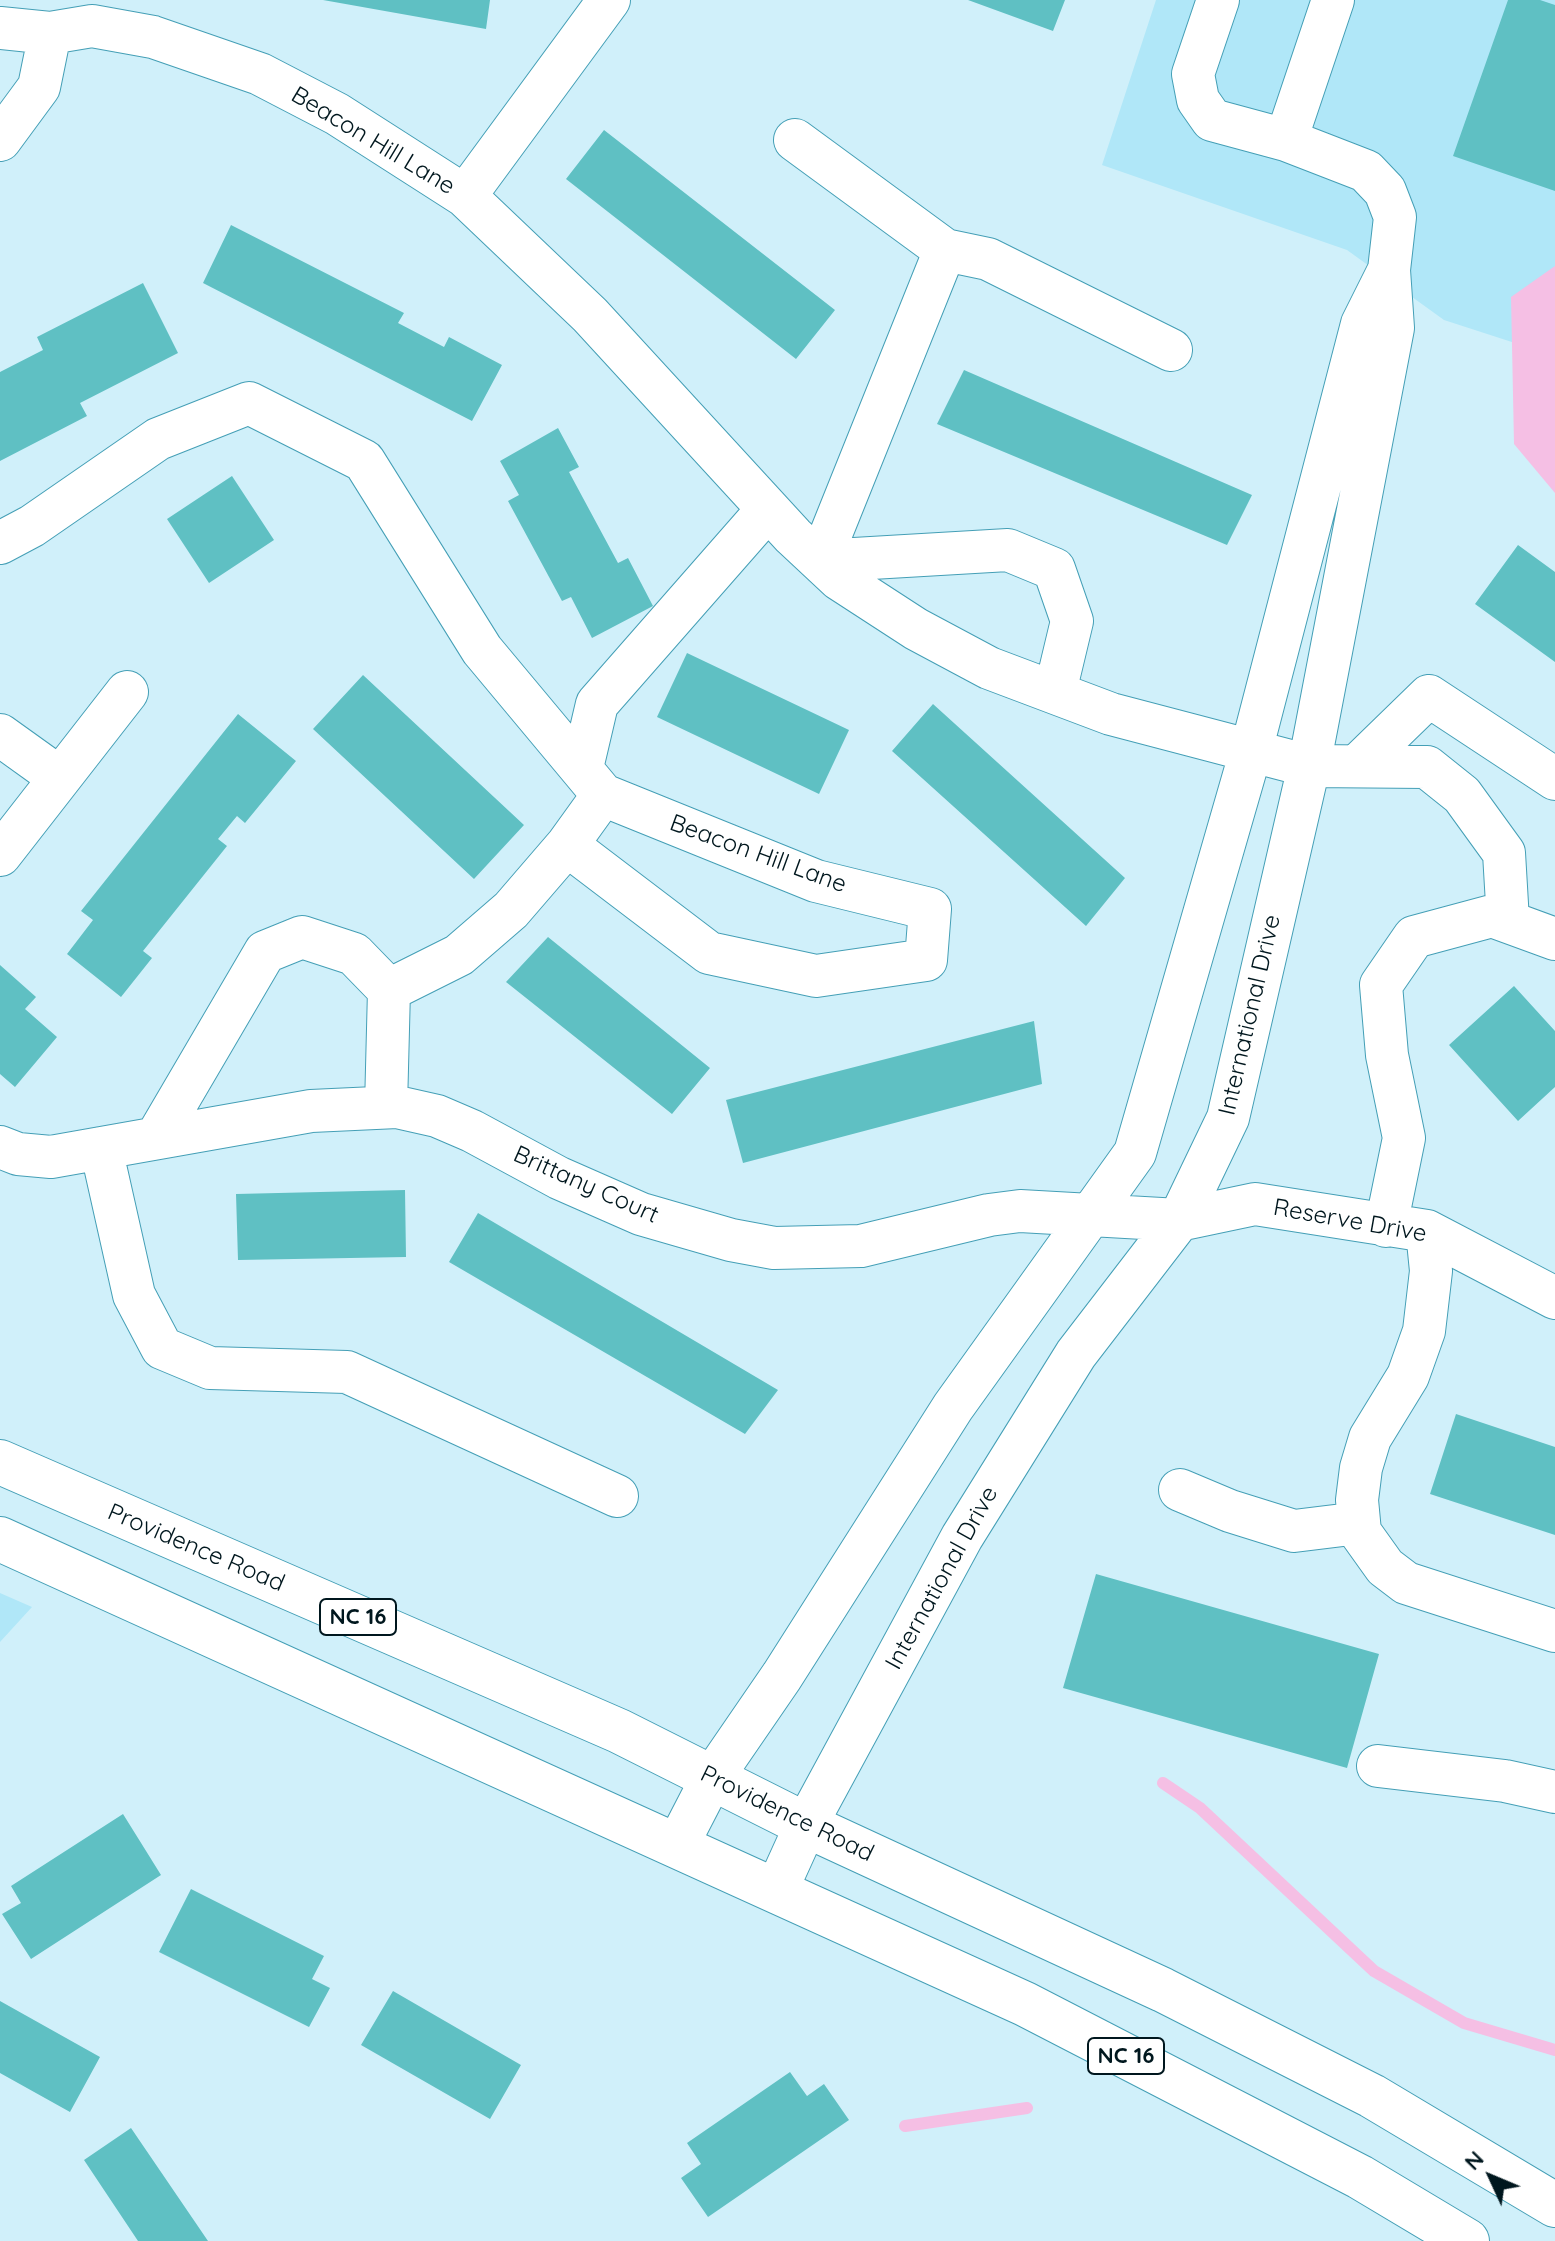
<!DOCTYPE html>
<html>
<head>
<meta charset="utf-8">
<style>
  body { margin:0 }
  #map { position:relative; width:1555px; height:2241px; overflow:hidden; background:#d0f0fa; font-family:Quicksand,sans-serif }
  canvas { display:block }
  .north { position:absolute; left:1451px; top:2137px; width:80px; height:80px; -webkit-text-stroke:6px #fff; paint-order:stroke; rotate:314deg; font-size:22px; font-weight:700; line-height:32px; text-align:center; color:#00171e }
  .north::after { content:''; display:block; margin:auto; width:28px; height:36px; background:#00171e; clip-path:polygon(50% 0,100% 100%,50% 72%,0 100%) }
</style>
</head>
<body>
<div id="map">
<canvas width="1555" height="2241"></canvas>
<div class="north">N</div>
</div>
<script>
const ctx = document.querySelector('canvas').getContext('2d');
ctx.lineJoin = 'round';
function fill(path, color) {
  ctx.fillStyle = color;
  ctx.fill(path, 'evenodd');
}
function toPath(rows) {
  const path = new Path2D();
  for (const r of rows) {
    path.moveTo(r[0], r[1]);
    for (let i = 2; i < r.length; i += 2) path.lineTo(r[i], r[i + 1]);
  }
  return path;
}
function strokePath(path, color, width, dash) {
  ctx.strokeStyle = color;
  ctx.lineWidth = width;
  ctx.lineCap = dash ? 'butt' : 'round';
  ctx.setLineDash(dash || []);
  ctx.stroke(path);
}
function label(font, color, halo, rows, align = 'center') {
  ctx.font = font + ' Quicksand,sans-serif';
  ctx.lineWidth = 8;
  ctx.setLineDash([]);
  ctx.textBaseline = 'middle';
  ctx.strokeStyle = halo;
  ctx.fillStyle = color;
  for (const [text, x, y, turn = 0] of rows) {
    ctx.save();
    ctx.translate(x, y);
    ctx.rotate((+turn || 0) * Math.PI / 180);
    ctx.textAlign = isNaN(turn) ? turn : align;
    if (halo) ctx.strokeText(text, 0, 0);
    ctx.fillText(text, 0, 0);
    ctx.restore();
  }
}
const built = toPath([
  [1156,0,1555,0,1555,356,1444,320,1347,250,1102,165],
  [0,1593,32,1607,0,1642]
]);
const water = toPath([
  [1555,266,1555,493,1514,444,1511,297]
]);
const stream = toPath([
  [1163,1783,1200,1808,1374,1971,1464,2023,1555,2050],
  [905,2126,1027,2108]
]);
const building = toPath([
  [323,0,490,0,486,29],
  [968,0,1065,0,1053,31],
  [1508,0,1540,0,1555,5,1555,191,1453,156],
  [604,130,835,310,796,359,566,179],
  [231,225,404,313,398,323,444,347,449,337,502,365,472,421,203,283],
  [143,283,178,353,80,403,87,416,0,461,0,372,43,350,37,337],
  [964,370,1252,495,1227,545,937,424],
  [558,428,579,467,569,472,618,563,628,558,653,606,592,638,571,597,562,601,508,501,519,495,500,461],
  [232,476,274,540,209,583,167,519],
  [1518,545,1555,572,1555,662,1475,604],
  [687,653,849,730,819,794,657,717],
  [363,675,524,825,474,879,313,729],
  [933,704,1125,878,1086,926,892,751],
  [238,714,296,761,245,823,237,816,218,839,227,846,143,951,152,958,121,997,67,954,93,920,81,911],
  [548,937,710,1068,672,1114,506,982],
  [0,965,36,997,25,1009,57,1037,15,1087,0,1074],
  [1514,986,1555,1031,1555,1087,1518,1121,1449,1045],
  [1034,1021,1042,1084,743,1163,726,1100],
  [405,1190,406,1257,238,1260,236,1194],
  [478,1213,778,1390,745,1434,449,1262],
  [1456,1414,1555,1447,1555,1535,1430,1494],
  [1096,1574,1379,1654,1347,1768,1063,1688],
  [123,1814,161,1875,31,1959,2,1914,21,1903,11,1886],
  [191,1889,324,1956,312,1979,330,1988,309,2027,159,1952],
  [393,1991,521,2065,490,2119,361,2045],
  [0,2001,100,2057,70,2112,0,2073],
  [790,2072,807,2096,824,2084,849,2120,708,2217,681,2178,701,2164,687,2143],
  [131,2128,208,2241,138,2241,84,2160]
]);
const minor = toPath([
  [0,28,50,33,92,26,153,37,260,74,337,114,465,196,590,315,793,536,839,579,916,629,989,668,1111,714,1309,766,1427,767,1462,795,1504,853,1508,921],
  [0,140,39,87,50,33],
  [795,140,945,250],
  [1286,140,1333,0],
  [465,196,609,0],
  [0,543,32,526,158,439,249,403,364,461,482,650,603,795,816,881,930,909,926,960,816,976,709,953,567,845],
  [1055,692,1072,621,1054,569,1008,550,820,561,945,250,988,259,1171,350],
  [0,735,60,778,127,692],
  [1359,764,1429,696,1555,779],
  [582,768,597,704,768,509],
  [0,855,60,778],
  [389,990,459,955,511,910,567,845,603,795],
  [156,1138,265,952,302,937,354,954,389,990,386,1107],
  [0,1147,18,1154,51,1157,311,1111,397,1107,437,1116,472,1131,559,1178,641,1214,731,1240,774,1248,861,1246,989,1215,1020,1211,1179,1220,1255,1204,1427,1231,1555,1298],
  [101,1148,134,1295,162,1348,210,1368,347,1372,617,1496],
  [1386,1226,1404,1138,1387,1055,1381,985,1414,937,1492,916,1555,939],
  [1427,1231,1431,1271,1424,1331,1408,1376,1370,1438,1361,1468,1357,1500,1360,1532,1385,1567,1406,1583,1555,1631],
  [1180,1490,1230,1511,1294,1531,1359,1523],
  [1378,1766,1505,1781,1555,1792],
  [678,1844,712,1778,782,1676,953,1407,1135,1153,1251,751,1362,324,1388,272],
  [777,1889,806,1825,962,1537,1076,1354,1179,1220,1228,1118,1309,766,1393,328,1389,270,1395,217,1385,191,1366,171,1286,140,1212,120,1198,100,1193,74,1218,0]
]);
const major = toPath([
  [0,1462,619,1731,806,1825,1163,1990,1372,2096,1555,2205],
  [0,1539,1025,2004,1360,2177,1467,2241]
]);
const shields = [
  [358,1617,76],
  [1126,2056,76]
];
const shieldNames = [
  ["NC 16",358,1617],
  ["NC 16",1126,2056]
];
const streetNames = [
  ["Beacon Hill Lane",373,141,31],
  ["Beacon Hill Lane",758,854,20],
  ["International Drive",1250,1015,-77],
  ["Brittany Court",586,1185,24],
  ["Reserve Drive",1350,1221,10],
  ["Providence Road",196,1548,23],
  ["International Drive",942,1578,-61],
  ["Providence Road",787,1814,26]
];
fill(built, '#b0e7f8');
fill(water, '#f5bfe4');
strokePath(stream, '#f5bfe4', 12);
fill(building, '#5fc0c3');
strokePath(minor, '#449fb6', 44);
strokePath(major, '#449fb6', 46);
strokePath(minor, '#fff', 42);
strokePath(major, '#fff', 44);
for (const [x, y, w] of shields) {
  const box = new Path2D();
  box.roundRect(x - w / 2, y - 18, w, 36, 6);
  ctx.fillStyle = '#fff';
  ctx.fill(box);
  strokePath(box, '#00171e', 2);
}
label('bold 22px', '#00171e', null, shieldNames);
label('24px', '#00171e', '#fff', streetNames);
</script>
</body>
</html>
